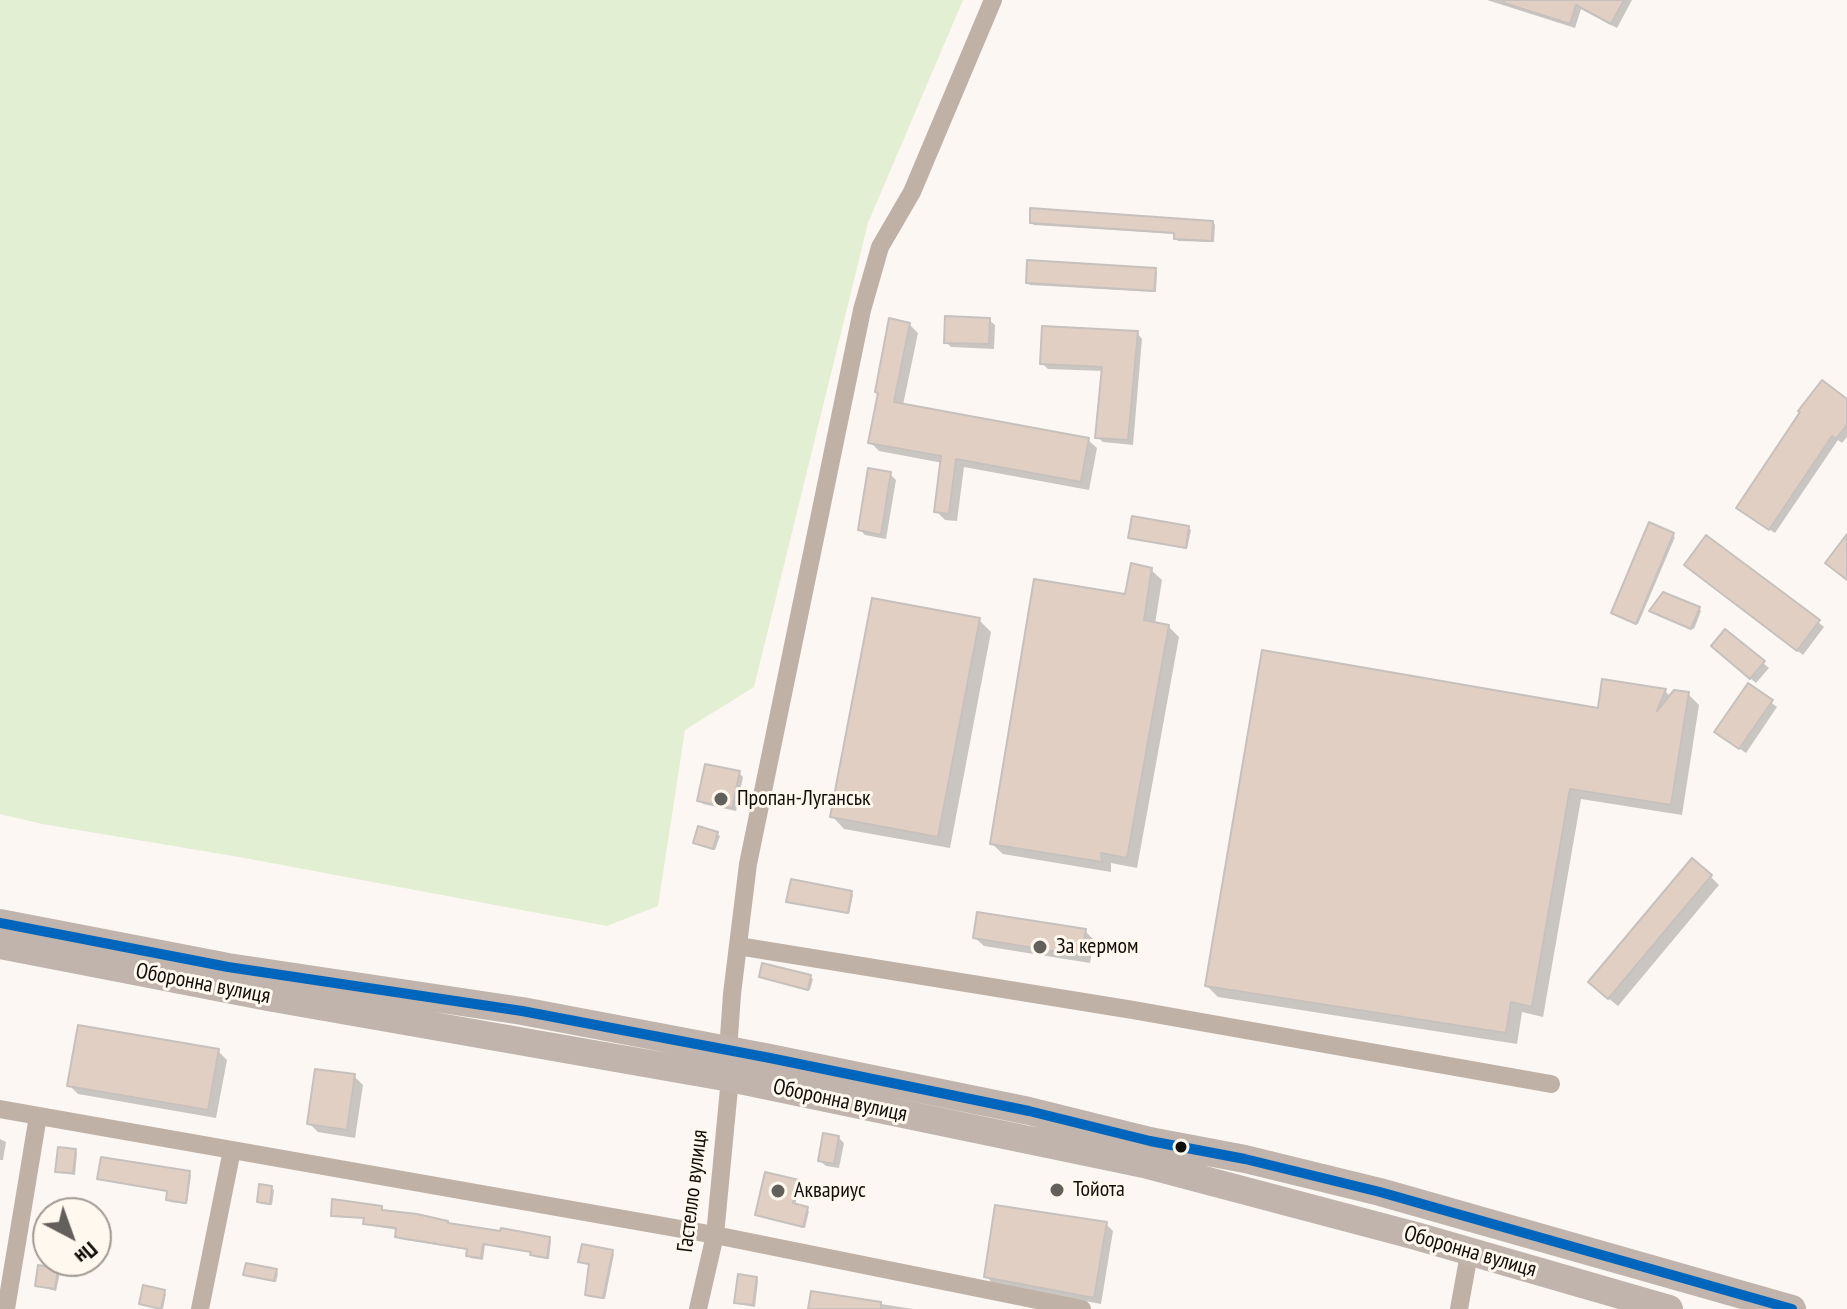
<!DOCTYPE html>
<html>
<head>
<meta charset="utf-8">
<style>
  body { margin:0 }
  #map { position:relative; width:1847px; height:1309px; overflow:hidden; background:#fcf7f2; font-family:"PT Sans Narrow",sans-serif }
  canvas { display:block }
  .north { position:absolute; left:32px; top:1197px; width:80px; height:80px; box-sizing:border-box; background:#fff8ef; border:2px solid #a09a93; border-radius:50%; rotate:139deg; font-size:22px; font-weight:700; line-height:32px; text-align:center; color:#110e09 }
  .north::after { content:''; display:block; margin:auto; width:28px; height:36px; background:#63605b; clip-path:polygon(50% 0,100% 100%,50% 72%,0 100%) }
</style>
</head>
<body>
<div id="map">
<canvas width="1847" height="1309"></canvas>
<div class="north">Пн</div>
</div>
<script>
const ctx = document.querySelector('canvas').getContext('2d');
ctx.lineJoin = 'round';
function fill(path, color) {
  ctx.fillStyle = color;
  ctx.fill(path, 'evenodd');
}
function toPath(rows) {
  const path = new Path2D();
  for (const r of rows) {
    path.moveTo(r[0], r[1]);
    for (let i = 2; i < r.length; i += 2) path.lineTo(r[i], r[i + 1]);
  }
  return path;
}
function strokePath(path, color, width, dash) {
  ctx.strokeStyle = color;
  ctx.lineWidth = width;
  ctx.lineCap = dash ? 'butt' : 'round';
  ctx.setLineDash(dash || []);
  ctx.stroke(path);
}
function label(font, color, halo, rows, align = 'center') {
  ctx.font = font + ' "PT Sans Narrow",sans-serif';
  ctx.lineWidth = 6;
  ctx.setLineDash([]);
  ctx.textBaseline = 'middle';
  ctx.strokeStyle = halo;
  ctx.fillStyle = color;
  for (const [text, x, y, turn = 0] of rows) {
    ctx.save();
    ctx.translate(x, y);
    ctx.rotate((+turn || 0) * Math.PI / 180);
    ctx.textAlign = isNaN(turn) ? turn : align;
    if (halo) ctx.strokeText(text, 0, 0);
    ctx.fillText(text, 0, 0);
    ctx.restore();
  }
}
const green = toPath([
  [0,0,963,0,868,223,754,687,685,730,658,906,607,926,245,858,42,824,0,814]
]);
const shadow = toPath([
  [1487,0,1632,0,1617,28,1581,9,1575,28],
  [1213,222,1215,225,1214,242,1178,241,1176,234,1034,225,1032,223],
  [1155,270,1157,272,1156,292,1030,285,1028,283],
  [989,320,995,325,994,349,951,347,946,342],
  [909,324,918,333,903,405,1088,440,1097,448,1089,490,964,467,957,521,945,520,936,511,943,463,879,451,870,442],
  [1137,333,1142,339,1133,445,1103,442,1097,437,1103,371,1048,369,1042,363],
  [1847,401,1847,437,1842,443,1838,440,1775,533,1744,513],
  [890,474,896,480,886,539,865,535,860,530],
  [1651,525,1675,537,1638,624,1615,615],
  [1188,528,1191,530,1187,549,1131,538],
  [1151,570,1162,580,1155,624,1168,626,1179,637,1137,868,1111,863,1111,872,1003,854,992,844,1126,596],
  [1692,570,1818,622,1824,627,1803,655],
  [1699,609,1701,611,1694,629,1654,613],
  [979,620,991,632,950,848,844,829,832,816],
  [1719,651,1763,663,1769,668,1756,683],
  [1749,686,1777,707,1746,753,1722,737],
  [1665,691,1671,697,1688,694,1699,705,1682,815,1581,799,1543,1017,1522,1012,1517,1044,1218,997,1207,986,1599,710],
  [739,773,743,777,736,811,703,804,699,800],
  [717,834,720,836,715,850,695,843],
  [1710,876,1719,885,1618,1006,1599,991],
  [851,892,853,895,849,914,789,901],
  [1085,931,1094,940,1090,963,984,946,975,938],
  [761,976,810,977,813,979,810,990],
  [218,1051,227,1060,216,1118,78,1094,69,1085],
  [354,1076,363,1085,355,1138,318,1132,309,1123],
  [838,1137,844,1143,839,1168,826,1166,820,1161],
  [0,1139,6,1142,3,1160,0,1160],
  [75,1151,77,1153,75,1175,59,1173,57,1171],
  [189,1173,191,1175,187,1204,170,1202,169,1192,99,1179],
  [798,1182,800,1184,795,1205,809,1211,805,1228,757,1215],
  [271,1188,274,1190,272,1205,261,1204,259,1201],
  [381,1208,383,1212,549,1239,551,1241,549,1259,535,1257,533,1253,485,1245,483,1260,470,1258,469,1250,399,1239,398,1230,367,1225,366,1219,333,1215],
  [1106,1224,1113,1231,1101,1304,993,1284,986,1276],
  [612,1252,614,1254,605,1299,589,1297,587,1294,591,1266,580,1262],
  [57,1270,60,1273,56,1291,37,1286],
  [276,1271,278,1273,276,1282,245,1274],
  [756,1279,758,1281,755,1307,738,1304,736,1302],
  [164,1292,166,1294,163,1309,141,1304],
  [812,1293,913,1309,810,1309]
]);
const building = toPath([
  [1504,0,1624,0,1611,24,1576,5,1570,24,1504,3,1504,0],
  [1030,208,1213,221,1212,241,1174,239,1174,233,1030,223,1030,208],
  [1027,260,1156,268,1154,291,1026,283,1027,260],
  [945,316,990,318,989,344,944,343,945,316],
  [889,318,910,323,894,402,1089,438,1081,482,956,459,949,514,934,512,941,456,868,443,878,393,875,392,889,318],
  [1042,326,1138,331,1128,440,1095,438,1102,367,1040,364,1042,326],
  [1822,380,1847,399,1847,425,1836,439,1832,436,1769,530,1736,508,1800,412,1798,411,1822,380],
  [868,468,891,472,881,535,858,530,868,468],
  [1132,516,1189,526,1186,548,1128,538,1132,516],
  [1649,522,1674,533,1636,624,1611,613,1649,522],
  [1847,534,1847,580,1825,563,1847,534],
  [1706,535,1820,620,1797,651,1684,565,1706,535],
  [1131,563,1152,568,1144,620,1169,625,1127,858,1101,853,1102,862,990,844,1034,579,1125,594,1131,563],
  [1663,592,1700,607,1691,629,1649,611,1663,592],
  [872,598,980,618,938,837,830,817,872,598],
  [1725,629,1765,661,1750,679,1711,646,1725,629],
  [1262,650,1598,708,1602,679,1666,689,1657,711,1674,690,1689,692,1671,805,1570,789,1532,1007,1511,1002,1506,1033,1205,986,1262,650],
  [1748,683,1773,700,1739,749,1714,732,1748,683],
  [705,764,740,771,732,808,697,801,705,764],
  [698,826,718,832,713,849,693,843,698,826],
  [1692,858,1712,875,1608,999,1588,982,1692,858],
  [791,879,852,891,848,913,786,902,791,879],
  [977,912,1086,929,1082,956,973,938,977,912],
  [762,963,811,975,808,990,759,977,762,963],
  [78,1025,219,1049,208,1110,67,1086,78,1025],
  [315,1069,355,1074,347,1130,307,1124,315,1069],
  [823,1133,839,1136,834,1164,818,1161,823,1133],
  [58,1147,76,1149,73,1173,55,1172,58,1147],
  [101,1157,190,1171,186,1203,166,1200,167,1191,97,1179,101,1157],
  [765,1172,799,1180,793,1203,808,1207,803,1227,755,1215,765,1172],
  [259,1184,272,1186,270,1204,257,1202,259,1184],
  [332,1199,382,1206,382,1210,417,1214,448,1221,448,1223,500,1231,501,1228,550,1237,547,1258,530,1255,531,1252,483,1244,481,1258,466,1256,467,1249,395,1237,396,1228,363,1224,364,1218,331,1216,332,1199],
  [995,1205,1107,1222,1094,1298,984,1277,995,1205],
  [582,1244,613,1250,603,1298,585,1295,589,1264,578,1262,582,1244],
  [246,1263,277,1269,274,1281,243,1275,246,1263],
  [38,1265,58,1268,55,1289,35,1286,38,1265],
  [738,1274,757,1277,753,1305,734,1303,738,1274],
  [143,1285,165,1290,161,1309,139,1304,143,1285],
  [811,1291,881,1302,881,1309,808,1309,811,1291]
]);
const street = toPath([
  [738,946,1133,1010,1551,1084],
  [0,1109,715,1235,1082,1309],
  [6,1309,38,1116],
  [200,1309,232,1150],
  [698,1309,715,1235,730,1078,728,1051,732,994,748,864,862,310,880,247,912,192,993,0],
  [1459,1309,1469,1254]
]);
const primary = toPath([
  [0,923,228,967,522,1011,770,1058,1029,1111,1150,1141,1245,1159,1380,1192,1792,1309],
  [0,945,268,997,730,1078,1144,1164,1416,1236,1669,1309]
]);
const bus1 = toPath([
  [0,923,228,967,522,1011,770,1058,1029,1111,1150,1141,1245,1159,1380,1192,1792,1309]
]);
const markers = [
  [721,799,8,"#63605b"],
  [1040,947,8,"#63605b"],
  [1181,1147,7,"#110e09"],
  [1057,1190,8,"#63605b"],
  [778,1191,8,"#63605b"]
];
const poiNames = [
  ["Пропан-Луганськ",737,799],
  ["За кермом",1056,947],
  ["Тойота",1073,1190],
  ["Аквариус",794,1191]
];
const streetNames = [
  ["Оборонна вулиця",203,984,11],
  ["Оборонна вулиця",840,1101,12],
  ["Гастелло вулиця",693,1191,-83],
  ["Оборонна вулиця",1470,1252,16]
];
fill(green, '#e2efd2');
fill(shadow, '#0003');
fill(building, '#e2cfc4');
strokePath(building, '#c6c1bd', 2);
strokePath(street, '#c0b1a7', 18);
strokePath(primary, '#c0b4ac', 28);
strokePath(bus1, '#0065bd', 10);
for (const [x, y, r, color] of markers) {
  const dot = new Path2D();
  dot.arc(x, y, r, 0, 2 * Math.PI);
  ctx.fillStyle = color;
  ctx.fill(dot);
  strokePath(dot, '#fff8ef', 3);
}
label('22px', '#110e09', '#fff8ef', poiNames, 'left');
label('22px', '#110e09', '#fff8ef', streetNames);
</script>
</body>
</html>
